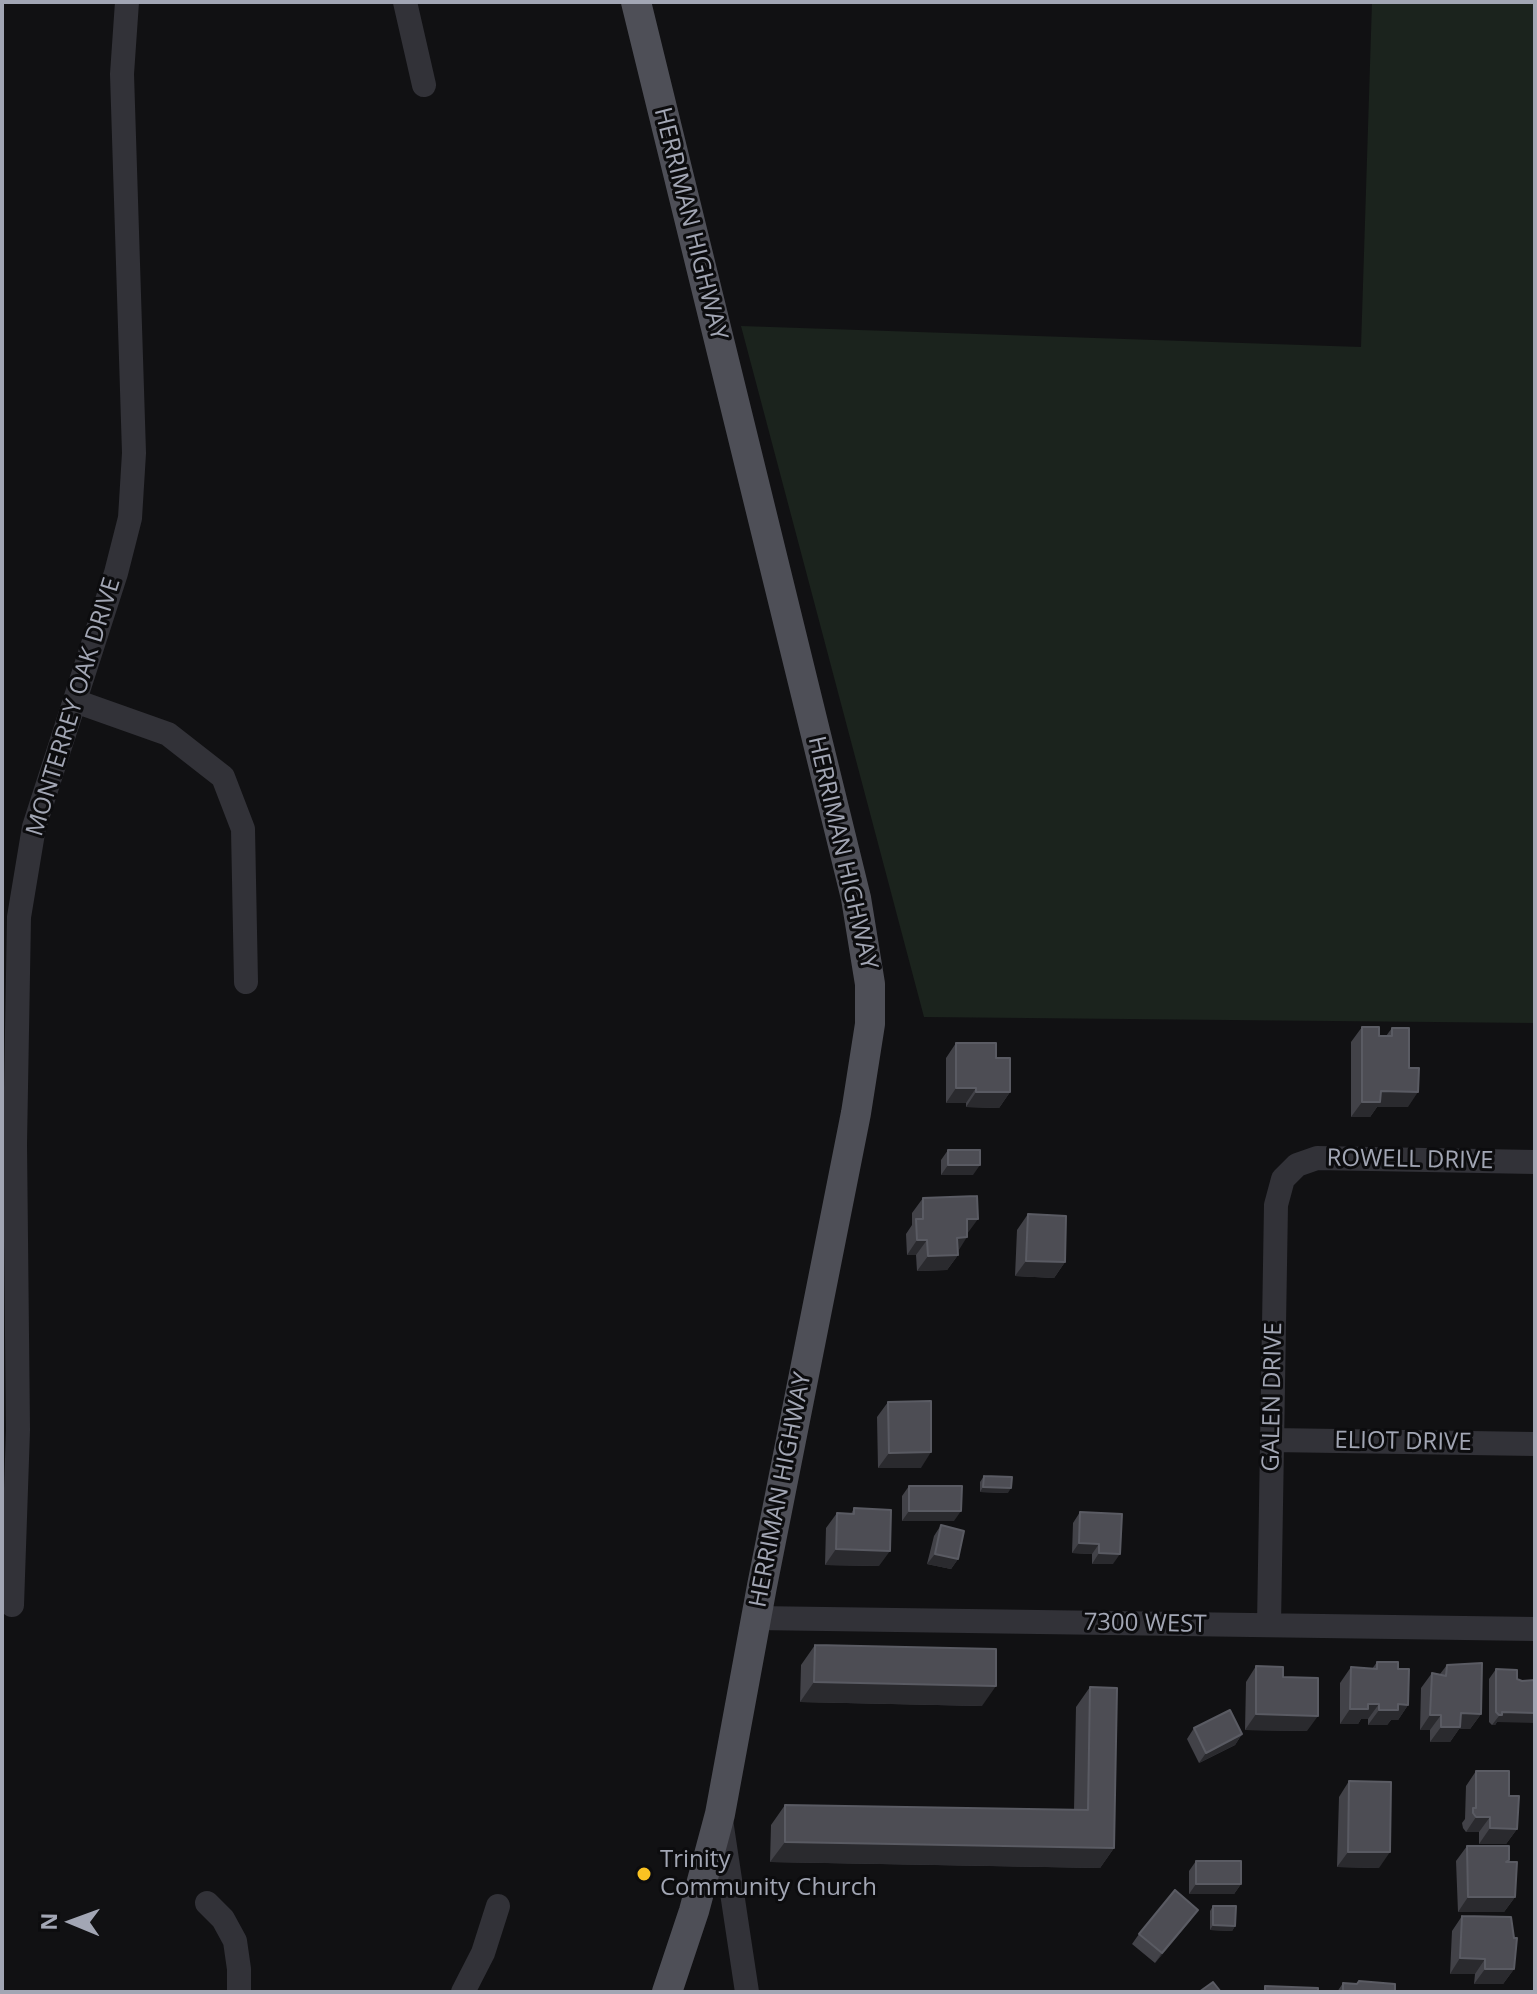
<!DOCTYPE html>
<html>
<head>
<meta charset="utf-8">
<style>
  body { margin:0 }
  #map { position:relative; width:1537px; height:1994px; overflow:hidden; background:#111113; font-family:"Open Sans",sans-serif }
  canvas { display:block }
  .frame { position:absolute; inset:0; border:4px solid #a2a6b4; pointer-events:none }
  .north { position:absolute; left:32px; top:1882px; width:80px; height:80px; -webkit-text-stroke:6px #0c0c0e; paint-order:stroke; rotate:271deg; font-size:22px; font-weight:700; line-height:32px; text-align:center; color:#a2a6b4 }
  .north::after { content:''; display:block; margin:auto; width:28px; height:36px; background:#a2a6b4; clip-path:polygon(50% 0,100% 100%,50% 72%,0 100%) }
</style>
</head>
<body>
<div id="map">
<canvas width="1537" height="1994"></canvas>
<div class="frame"></div>
<div class="north">N</div>
</div>
<script>
const ctx = document.querySelector('canvas').getContext('2d');
ctx.lineJoin = 'round';
function fill(path, color) {
  ctx.fillStyle = color;
  ctx.fill(path, 'evenodd');
}
function toPath(rows) {
  const path = new Path2D();
  for (const r of rows) {
    path.moveTo(r[0], r[1]);
    for (let i = 2; i < r.length; i += 2) path.lineTo(r[i], r[i + 1]);
  }
  return path;
}
function strokePath(path, color, width, dash) {
  ctx.strokeStyle = color;
  ctx.lineWidth = width;
  ctx.lineCap = dash ? 'butt' : 'round';
  ctx.setLineDash(dash || []);
  ctx.stroke(path);
}
function label(font, color, halo, rows, align = 'center') {
  ctx.font = font + ' "Open Sans",sans-serif';
  ctx.lineWidth = 6;
  ctx.setLineDash([]);
  ctx.textBaseline = 'middle';
  ctx.strokeStyle = halo;
  ctx.fillStyle = color;
  for (const [text, x, y, turn = 0] of rows) {
    ctx.save();
    ctx.translate(x, y);
    ctx.rotate((+turn || 0) * Math.PI / 180);
    ctx.textAlign = isNaN(turn) ? turn : align;
    if (halo) ctx.strokeText(text, 0, 0);
    ctx.fillText(text, 0, 0);
    ctx.restore();
  }
}
const green = toPath([
  [1372,2,1535,2,1535,1023,924,1017,741,326,1361,347]
]);
const minor = toPath([
  [405,2,424,85],
  [75,701,168,734,223,777,243,829,246,982],
  [1272,1440,1535,1444],
  [12,1605,18,1430,15,1144,19,917,34,827,116,573,130,518,134,453,122,74,127,2],
  [755,1618,1535,1629],
  [1269,1625,1276,1205,1283,1179,1297,1165,1317,1158,1535,1162],
  [721,1820,747,1992],
  [207,1903,223,1919,235,1941,239,1969,239,1992],
  [463,1992,483,1953,498,1906]
]);
const major = toPath([
  [636,2,856,898,870,984,870,1024,856,1113,762,1586,720,1814,694,1911,667,1992]
]);
const wall = toPath([
  [1362,1027,1379,1036,1386,1036,1392,1028,1408,1107,1377,1107,1370,1117,1351,1117,1351,1042],
  [956,1043,996,1058,1010,1092,999,1108,966,1107,966,1103,946,1103,946,1058],
  [948,1150,973,1175,941,1175,941,1160],
  [923,1198,967,1234,958,1251,958,1255,947,1270,917,1271,916,1255,907,1255,906,1234,912,1225,912,1213],
  [1028,1214,1065,1262,1054,1278,1015,1276,1017,1230],
  [888,1402,921,1468,878,1468,877,1417],
  [984,1476,1008,1493,980,1492,980,1482],
  [909,1486,954,1521,902,1521,902,1496],
  [854,1508,879,1566,825,1565,826,1528,837,1513,851,1514],
  [1080,1512,1113,1564,1092,1564,1092,1554,1072,1553,1073,1523],
  [941,1525,958,1559,951,1569,927,1564,934,1536],
  [815,1645,982,1706,800,1702,801,1665],
  [1377,1662,1408,1705,1398,1720,1391,1720,1387,1725,1368,1725,1368,1719,1361,1719,1358,1724,1340,1724,1340,1683,1351,1667,1372,1669],
  [1447,1665,1481,1714,1470,1729,1459,1729,1450,1742,1430,1742,1430,1730,1420,1730,1421,1688,1432,1673,1440,1674],
  [1256,1666,1283,1677,1307,1731,1245,1730,1246,1682],
  [1496,1669,1517,1670,1497,1722,1495,1725,1492,1725,1489,1722,1489,1679],
  [1090,1687,1114,1848,1100,1868,770,1862,771,1825,785,1805,1074,1810,1076,1707],
  [1194,1728,1242,1734,1235,1745,1199,1763,1187,1739],
  [1476,1771,1509,1796,1517,1829,1506,1844,1479,1844,1479,1832,1466,1832,1463,1828,1462,1823,1465,1819,1466,1786],
  [1349,1781,1379,1868,1337,1867,1339,1797],
  [1467,1846,1507,1862,1515,1897,1504,1912,1458,1912,1456,1861],
  [1196,1861,1241,1884,1234,1894,1189,1894,1189,1871],
  [1213,1906,1235,1926,1232,1931,1210,1930,1210,1911],
  [1462,1916,1514,1969,1503,1984,1474,1984,1475,1974,1450,1974,1452,1931],
  [1191,1920,1155,1963,1132,1944,1139,1934],
  [1343,1983,1395,1992,1337,1992]
]);
const shadedWall = toPath([
  [956,1088,976,1088,966,1103,946,1103],
  [1381,1091,1418,1092,1408,1107,1377,1107,1370,1117,1351,1117,1362,1102],
  [976,1092,1010,1092,999,1108,966,1107],
  [948,1165,980,1165,973,1175,941,1175],
  [967,1219,978,1219,967,1234],
  [967,1237,957,1253,957,1238],
  [917,1240,927,1240,916,1255,907,1255],
  [958,1255,947,1270,917,1271,928,1256],
  [1026,1261,1065,1262,1054,1278,1015,1276],
  [931,1452,921,1468,878,1468,889,1453],
  [983,1487,1011,1488,1008,1493,980,1492],
  [909,1511,961,1511,954,1521,902,1521],
  [1079,1543,1099,1544,1092,1554,1072,1553],
  [836,1549,890,1551,879,1566,825,1565],
  [1099,1553,1120,1554,1113,1564,1092,1564],
  [935,1554,958,1559,951,1569,927,1564],
  [814,1682,996,1686,982,1706,800,1702],
  [1368,1704,1379,1704,1368,1719,1361,1719,1358,1724,1340,1724,1350,1709],
  [1398,1704,1408,1705,1398,1720,1391,1720,1387,1725,1368,1725,1379,1710],
  [1502,1712,1535,1713,1535,1723,1497,1722,1495,1725,1492,1725],
  [1461,1713,1481,1714,1470,1729,1459,1729,1450,1742,1430,1742,1441,1727],
  [1256,1714,1318,1716,1307,1731,1245,1730],
  [1430,1715,1441,1715,1430,1730,1420,1730],
  [1242,1734,1235,1745,1199,1763,1206,1753],
  [1476,1817,1490,1817,1479,1832,1466,1832],
  [1490,1828,1517,1829,1506,1844,1479,1844],
  [785,1842,1114,1848,1100,1868,770,1862],
  [1348,1852,1390,1852,1379,1868,1337,1867],
  [1196,1884,1241,1884,1234,1894,1189,1894],
  [1468,1897,1515,1897,1504,1912,1458,1912],
  [1198,1910,1191,1920,1155,1963,1162,1953],
  [1213,1925,1235,1926,1232,1931,1210,1930],
  [1460,1958,1485,1959,1475,1974,1450,1974],
  [1485,1969,1514,1969,1503,1984,1474,1984]
]);
const building = toPath([
  [1362,1027,1379,1027,1379,1036,1392,1036,1392,1028,1409,1028,1409,1068,1419,1068,1418,1092,1381,1091,1380,1102,1362,1102,1362,1027],
  [956,1043,996,1043,996,1058,1010,1058,1010,1092,976,1092,976,1088,956,1088,956,1043],
  [948,1150,980,1150,980,1165,948,1165,948,1150],
  [977,1196,978,1219,967,1219,967,1237,957,1238,958,1255,928,1256,927,1240,917,1240,916,1219,923,1219,923,1198,977,1196],
  [1028,1214,1066,1216,1065,1262,1026,1261,1028,1214],
  [931,1401,931,1452,889,1453,888,1402,931,1401],
  [984,1476,1012,1477,1011,1488,983,1487,984,1476],
  [909,1486,962,1486,961,1511,909,1511,909,1486],
  [854,1508,891,1510,890,1551,836,1549,837,1513,854,1514,854,1508],
  [1080,1512,1122,1514,1120,1554,1099,1553,1099,1544,1079,1543,1080,1512],
  [941,1525,964,1531,958,1559,935,1554,941,1525],
  [815,1645,996,1649,996,1686,814,1682,815,1645],
  [1377,1662,1398,1662,1398,1669,1409,1669,1408,1705,1398,1704,1398,1710,1379,1710,1379,1704,1368,1704,1368,1709,1350,1709,1351,1667,1377,1669,1377,1662],
  [1482,1663,1481,1714,1461,1713,1460,1727,1441,1727,1441,1715,1430,1715,1432,1673,1446,1676,1447,1665,1482,1663],
  [1256,1666,1283,1667,1283,1677,1318,1678,1318,1716,1256,1714,1256,1666],
  [1496,1669,1517,1670,1517,1679,1522,1681,1535,1680,1535,1713,1502,1712,1502,1715,1499,1715,1496,1712,1496,1669],
  [1090,1687,1117,1688,1114,1848,785,1842,785,1805,1088,1810,1090,1687],
  [1230,1710,1242,1734,1206,1753,1194,1728,1230,1710],
  [1476,1771,1509,1771,1509,1796,1519,1796,1517,1829,1490,1828,1490,1817,1476,1817,1473,1813,1473,1808,1476,1808,1476,1771],
  [1349,1781,1391,1782,1390,1852,1348,1852,1349,1781],
  [1467,1846,1509,1846,1509,1860,1506,1862,1517,1862,1515,1897,1468,1897,1467,1846],
  [1196,1861,1241,1861,1241,1884,1196,1884,1196,1861],
  [1175,1890,1198,1910,1162,1953,1139,1934,1175,1890],
  [1213,1906,1236,1906,1235,1926,1213,1925,1213,1906],
  [1462,1916,1511,1917,1514,1938,1517,1938,1514,1969,1485,1969,1485,1959,1460,1958,1462,1916],
  [1359,1981,1395,1984,1395,1992,1343,1992,1343,1983,1357,1984,1359,1981],
  [1213,1982,1221,1992,1199,1992,1213,1982],
  [1265,1986,1318,1988,1318,1992,1265,1992,1265,1986]
]);
const markers = [
  [644,1874,8,"#fac222"]
];
const streetNames = [
  ["HERRIMAN HIGHWAY",690,224,76],
  ["MONTERREY OAK DRIVE",74,707,-73],
  ["HERRIMAN HIGHWAY",842,853,77],
  ["ROWELL DRIVE",1410,1160,1],
  ["GALEN DRIVE",1273,1397,-89],
  ["ELIOT DRIVE",1403,1442,1],
  ["HERRIMAN HIGHWAY",781,1490,-79],
  ["7300 WEST",1145,1624,1]
];
const poiNames = [
  ["Trinity",660,1860],
  ["Community Church",660,1888]
];
fill(green, '#1b231d');
strokePath(minor, '#323238', 24);
strokePath(major, '#4e4f57', 30);
fill(wall, '#424248');
fill(shadedWall, '#2a2a2e');
fill(building, '#4d4d54');
strokePath(building, '#5a5b63', 2);
for (const [x, y, r, color] of markers) {
  const dot = new Path2D();
  dot.arc(x, y, r, 0, 2 * Math.PI);
  ctx.fillStyle = color;
  ctx.fill(dot);
  strokePath(dot, '#0c0c0e', 3);
}
label('24px', '#a2a6b4', '#0c0c0e', streetNames);
label('24px', '#a2a6b4', '#0c0c0e', poiNames, 'left');
</script>
</body>
</html>
